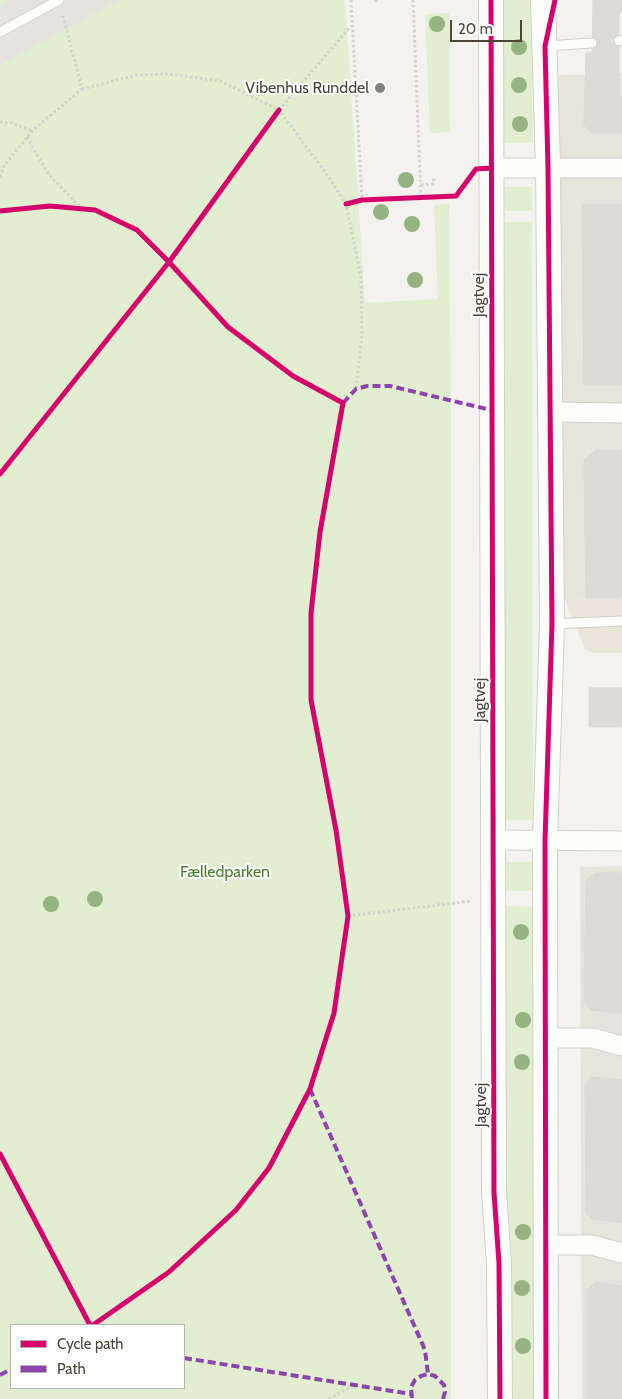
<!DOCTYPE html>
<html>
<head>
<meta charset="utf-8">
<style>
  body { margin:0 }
  #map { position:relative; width:622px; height:1399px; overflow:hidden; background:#f4f2ee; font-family:Cabin,sans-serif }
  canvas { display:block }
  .legend { position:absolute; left:10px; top:1324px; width:175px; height:65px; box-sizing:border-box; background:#fff; border:1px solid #b7b4b0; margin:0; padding:6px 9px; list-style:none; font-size:15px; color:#4b4439 }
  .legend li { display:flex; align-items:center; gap:10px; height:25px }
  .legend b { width:25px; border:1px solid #b7b4b0 }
  .scale { position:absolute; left:450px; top:20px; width:72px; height:22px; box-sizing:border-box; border:2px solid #4b4439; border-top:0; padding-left:6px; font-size:15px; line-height:18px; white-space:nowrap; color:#4b4439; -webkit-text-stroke:4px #fff; paint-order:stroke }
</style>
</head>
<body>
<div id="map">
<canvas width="622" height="1399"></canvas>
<ul class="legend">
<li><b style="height:6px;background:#d6006c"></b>Cycle path</li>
<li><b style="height:6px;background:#8e44ad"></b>Path</li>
</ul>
<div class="scale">20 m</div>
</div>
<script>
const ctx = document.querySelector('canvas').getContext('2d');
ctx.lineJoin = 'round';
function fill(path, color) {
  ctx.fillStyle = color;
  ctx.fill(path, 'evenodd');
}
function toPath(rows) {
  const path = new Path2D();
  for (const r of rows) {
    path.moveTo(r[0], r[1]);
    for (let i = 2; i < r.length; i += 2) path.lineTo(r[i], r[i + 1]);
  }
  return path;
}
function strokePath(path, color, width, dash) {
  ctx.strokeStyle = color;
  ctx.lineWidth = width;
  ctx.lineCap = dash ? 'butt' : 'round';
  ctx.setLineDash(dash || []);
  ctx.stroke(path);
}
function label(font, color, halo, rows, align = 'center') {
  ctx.font = font + ' Cabin,sans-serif';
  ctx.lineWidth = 4;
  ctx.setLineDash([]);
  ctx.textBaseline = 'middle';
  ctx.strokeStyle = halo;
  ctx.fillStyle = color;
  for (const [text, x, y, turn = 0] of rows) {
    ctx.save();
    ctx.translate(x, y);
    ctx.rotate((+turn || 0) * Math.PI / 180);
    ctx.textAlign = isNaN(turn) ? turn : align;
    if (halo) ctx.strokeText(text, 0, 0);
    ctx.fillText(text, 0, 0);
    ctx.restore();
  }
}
const residential = toPath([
  [622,74,622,598,564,597,555,75],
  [622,866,622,1399,582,1399,580,867]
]);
const education = toPath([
  [564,597,622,598,622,653,596,653,585,650]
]);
const green = toPath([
  [0,0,345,0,365,303,438,299,434,205,449,204,451,418,451,1399,0,1399],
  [11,1325,184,1325,184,1388,11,1388],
  [504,0,531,0,533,143,504,143],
  [449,13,450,132,430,133,425,14],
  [504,187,532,187,532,211,505,211],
  [504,222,532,222,533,820,505,820],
  [504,862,533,862,533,891,505,891],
  [505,906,534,907,535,1399,512,1399,512,1259,506,1195]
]);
const parking = toPath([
  [11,0,119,0,0,65,0,6],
  [605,1017,622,1019,622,1035,609,1034,598,1022]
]);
const building = toPath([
  [593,0,622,0,622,12,619,12,619,53,592,53,593,0],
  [586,53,619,53,619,97,622,97,622,133,592,133,584,125,586,53],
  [582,205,622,205,622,384,584,384,582,205],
  [596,450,622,450,622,595,620,598,586,598,584,460,596,450],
  [589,688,622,688,622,727,589,727,589,688],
  [595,873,622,873,622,1013,591,1010,584,1002,586,881,595,873],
  [591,1077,622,1080,622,1223,592,1219,586,1213,585,1084,591,1077],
  [596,1282,622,1286,622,1399,587,1399,587,1290,596,1282]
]);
const path = toPath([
  [351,0,362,200],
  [376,0,376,2],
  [413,0,421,198],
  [82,89,137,75,169,74,220,81,279,110,326,173,346,204,361,277,362,334,356,389],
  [279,110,351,26],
  [0,122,12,123,32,131],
  [27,137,49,175,82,209],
  [0,177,4,166,32,131,82,89,63,16],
  [421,185,433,184,434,176],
  [348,916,471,901],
  [329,1399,354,1385]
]);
const service = toPath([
  [0,32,59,0],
  [619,41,622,40],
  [545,46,592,43],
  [552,624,622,621]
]);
const minor = toPath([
  [491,168,622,168],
  [550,412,622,413],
  [493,840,622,841],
  [546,1038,593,1038,622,1046],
  [546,1245,592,1245,622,1253]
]);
const tertiary = toPath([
  [491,0,494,1193,499,1263,500,1399],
  [543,0,548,168,552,624,545,841,546,1399]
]);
const quiet = toPath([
  [343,403,356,389,367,386,390,386,491,410],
  [310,1089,425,1350,428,1374],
  [184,1358,411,1394],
  [0,1375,11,1369],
  [412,1398,411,1387,415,1380,421,1376,428,1374,435,1376,444,1385,445,1392,443,1399]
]);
const cycleway = toPath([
  [491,0,494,1193,499,1263,500,1399],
  [346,204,362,200,456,196,476,169,491,168],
  [0,211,50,206,95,210,137,230,169,262,228,327,293,376,343,403,320,532,311,613,311,700,336,830,348,916,334,1013,310,1089,269,1168,236,1210,169,1272,93,1325],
  [0,474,169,262,279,110],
  [0,1154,90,1325],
  [546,1399,545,841,552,624,548,168,545,46,555,0]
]);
const trees = [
  [437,24],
  [519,47],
  [519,85],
  [520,124],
  [406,180],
  [381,212],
  [412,224],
  [415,280],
  [95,899],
  [51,904],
  [521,932],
  [523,1020],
  [522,1062],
  [523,1232],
  [522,1288],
  [523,1346]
];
const markers = [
  [380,88,6,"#868178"]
];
const poiNames = [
  ["Vibenhus Runddel",369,88]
];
const streetNames = [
  ["Jagtvej",479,295,-90],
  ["Jagtvej",480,700,-90],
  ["Jagtvej",481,1105,-90]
];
const parkNames = [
  ["Fælledparken",225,872]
];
fill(residential, '#e7e4dc');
fill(education, '#eae5da');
fill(green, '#e1eecf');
fill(parking, '#e6e3df');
fill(building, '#dedbd6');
strokePath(building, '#dcd9d4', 1);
strokePath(service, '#d2d0cb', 11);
strokePath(minor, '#d2d0cb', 21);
strokePath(tertiary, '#d2d0cb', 26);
strokePath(path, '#d3d2cc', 3, [2.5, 2.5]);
strokePath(service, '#fdfdfc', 9);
strokePath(minor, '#fdfdfc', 19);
strokePath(tertiary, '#fdfdfc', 24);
strokePath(quiet, '#8e44ad', 4, [8, 4]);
strokePath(cycleway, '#d6006c', 5);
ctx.fillStyle = '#96b382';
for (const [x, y] of trees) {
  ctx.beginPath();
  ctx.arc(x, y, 8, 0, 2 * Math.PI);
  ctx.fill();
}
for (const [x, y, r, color] of markers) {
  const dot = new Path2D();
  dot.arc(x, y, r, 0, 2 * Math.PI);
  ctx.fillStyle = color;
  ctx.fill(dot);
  strokePath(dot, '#fff', 2);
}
label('16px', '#4b4439', '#fff', poiNames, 'right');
label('16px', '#4b4439', '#fff', streetNames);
label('16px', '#4a7f2a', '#fff', parkNames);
</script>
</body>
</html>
